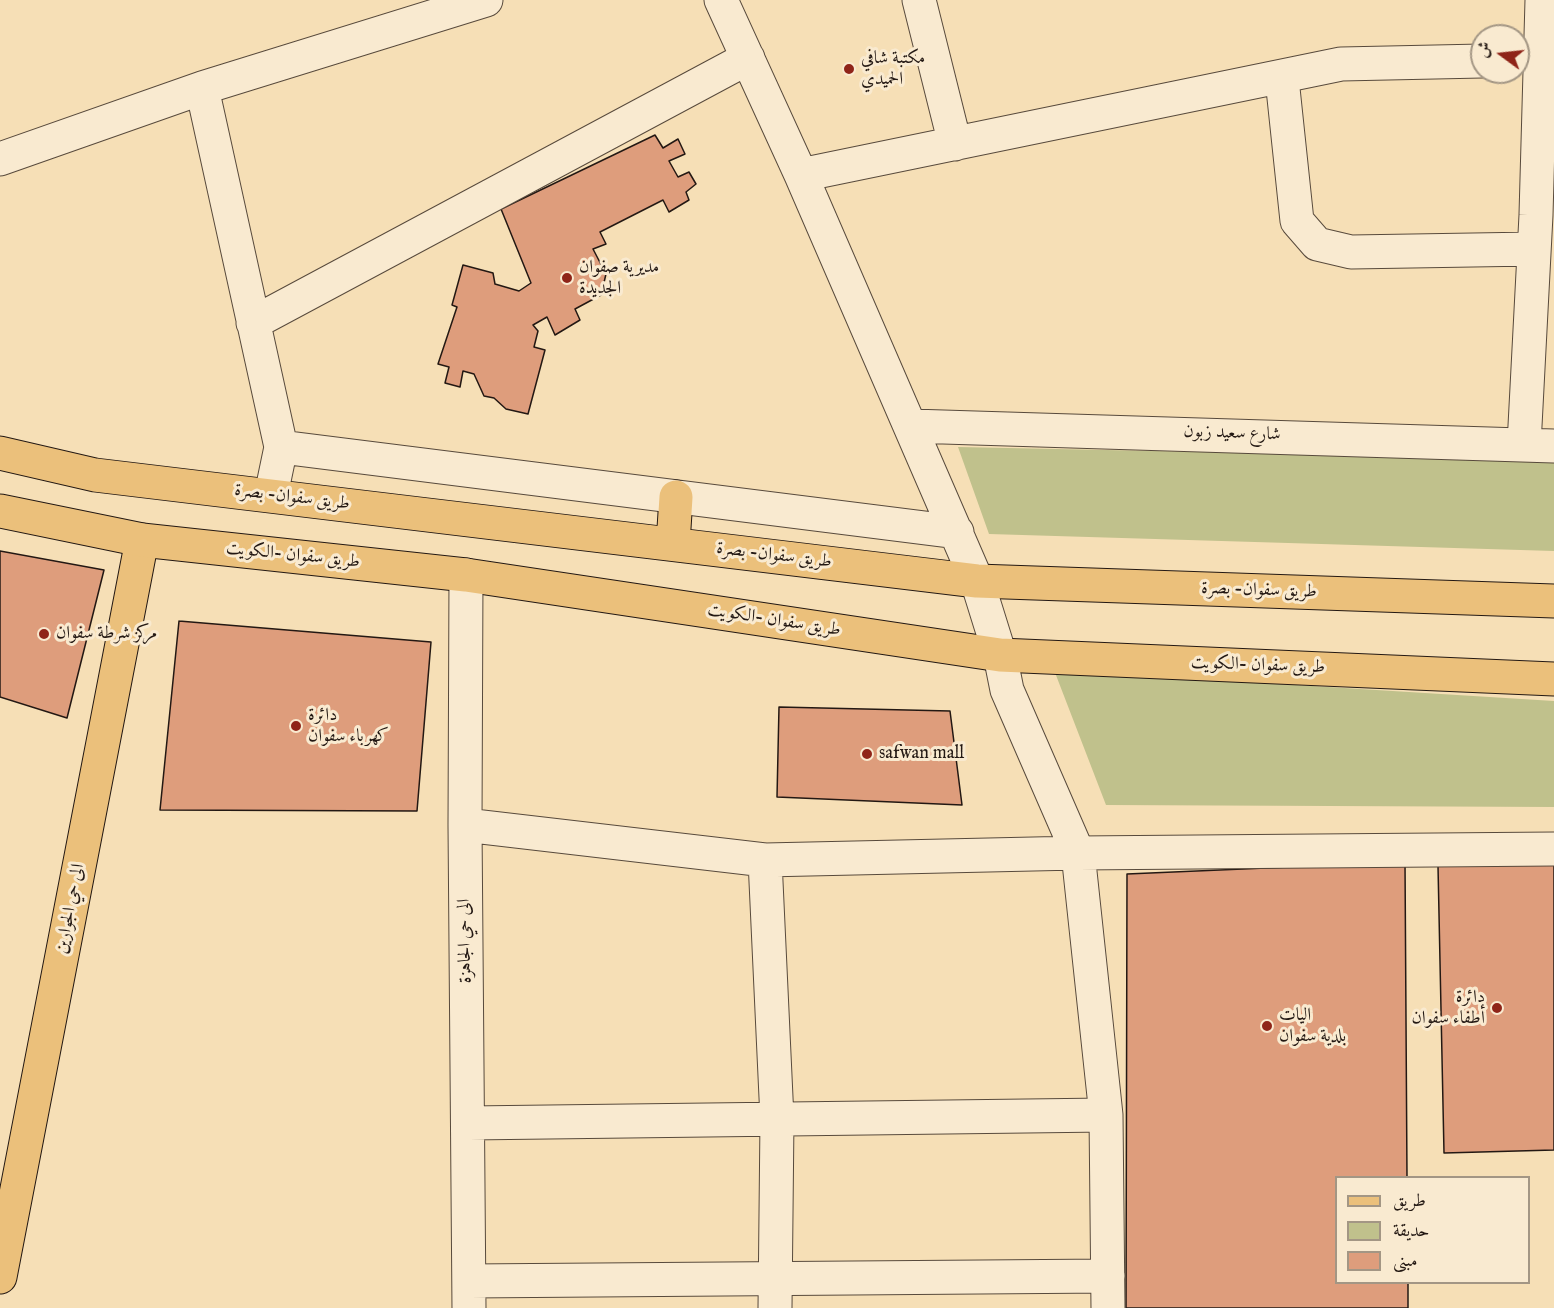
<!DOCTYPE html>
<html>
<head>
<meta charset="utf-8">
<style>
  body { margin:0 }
  #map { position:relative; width:1554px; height:1308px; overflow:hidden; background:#f6dfb6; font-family:"IM FELL English",Amiri,serif }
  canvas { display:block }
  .legend { position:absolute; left:1335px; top:1176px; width:195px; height:108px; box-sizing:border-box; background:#f9ead0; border:2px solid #a39684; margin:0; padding:8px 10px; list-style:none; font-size:18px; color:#231813 }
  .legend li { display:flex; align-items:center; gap:12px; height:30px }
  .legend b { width:30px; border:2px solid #a39684 }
  .north { position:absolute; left:1470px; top:24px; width:60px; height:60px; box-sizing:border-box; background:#f9ead0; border:2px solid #a39684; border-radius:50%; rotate:285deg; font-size:16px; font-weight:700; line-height:24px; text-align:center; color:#231813 }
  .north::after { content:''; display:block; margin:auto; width:21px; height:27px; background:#8f2418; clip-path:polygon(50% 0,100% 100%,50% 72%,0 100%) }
</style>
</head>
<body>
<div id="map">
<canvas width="1554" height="1308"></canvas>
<ul class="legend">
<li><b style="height:8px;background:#ebc07b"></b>طريق</li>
<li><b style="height:16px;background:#c0c18c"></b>حديقة</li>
<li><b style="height:16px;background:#de9d7c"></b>مبنى</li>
</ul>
<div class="north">ش</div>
</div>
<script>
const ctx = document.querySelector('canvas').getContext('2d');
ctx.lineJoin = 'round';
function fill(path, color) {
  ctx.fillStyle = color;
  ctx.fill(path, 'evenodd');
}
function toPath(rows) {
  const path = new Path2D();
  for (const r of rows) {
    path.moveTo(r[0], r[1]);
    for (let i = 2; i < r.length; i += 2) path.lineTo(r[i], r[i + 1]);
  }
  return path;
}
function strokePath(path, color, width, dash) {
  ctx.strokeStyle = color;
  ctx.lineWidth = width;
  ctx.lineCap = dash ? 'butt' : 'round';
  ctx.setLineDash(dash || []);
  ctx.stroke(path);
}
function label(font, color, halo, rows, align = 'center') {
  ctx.font = font + ' "IM FELL English",Amiri,serif';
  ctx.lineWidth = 6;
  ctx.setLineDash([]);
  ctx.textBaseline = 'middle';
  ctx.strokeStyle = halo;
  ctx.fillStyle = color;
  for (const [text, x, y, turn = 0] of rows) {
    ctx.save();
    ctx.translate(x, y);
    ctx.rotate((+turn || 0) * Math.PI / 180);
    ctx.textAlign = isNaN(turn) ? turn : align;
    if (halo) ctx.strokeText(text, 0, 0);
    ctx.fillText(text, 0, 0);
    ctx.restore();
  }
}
const green = toPath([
  [958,447,1554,459,1554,551,989,534],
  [1054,670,1554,701,1554,807,1106,805]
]);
const building = toPath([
  [655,135,663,148,678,139,685,154,669,161,678,177,689,172,696,184,686,192,689,200,669,212,663,200,600,232,606,244,593,249,606,274,601,295,575,309,580,320,555,335,547,317,533,325,538,331,534,347,545,350,528,414,506,409,494,398,484,396,474,374,463,371,460,387,445,383,449,367,438,364,457,307,452,305,463,265,493,273,495,284,519,291,531,283,501,209,655,135],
  [0,551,104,570,67,718,0,697,0,551],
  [179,621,431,642,417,811,160,810,179,621],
  [779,707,950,711,962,805,777,797,779,707],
  [1405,862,1407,1178,1336,1178,1336,1282,1408,1282,1408,1308,1126,1308,1127,874,1405,862],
  [1554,863,1554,1150,1444,1153,1438,866,1554,863]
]);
const minor = toPath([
  [721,0,801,175,977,581,1000,655,1007,690,1078,853,1106,1115,1108,1308],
  [919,0,955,144],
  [1282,79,1297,221,1317,244,1351,252,1534,249],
  [202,88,281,447,271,495],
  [0,159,202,88,486,0],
  [801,175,1341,64,1482,61],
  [253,323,748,58],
  [911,426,1554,446],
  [1524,445,1536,215,1542,0],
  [281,447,957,532],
  [466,575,465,825,469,1308],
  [465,825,765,860,1078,853,1554,849],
  [765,860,777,1119,775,1308],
  [469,1123,1106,1115],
  [469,1281,1108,1276]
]);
const major = toPath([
  [0,1277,142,540]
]);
const highway = toPath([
  [0,453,95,475,977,581,1554,601],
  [0,511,142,540,466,575,1000,655,1554,679],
  [673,544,676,497]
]);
const markers = [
  [849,69,6,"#8f2418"],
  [567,278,6,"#8f2418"],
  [44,634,6,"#8f2418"],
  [296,726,6,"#8f2418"],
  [867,754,6,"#8f2418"],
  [1497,1008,6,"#8f2418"],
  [1267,1026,6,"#8f2418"]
];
const poiNames = [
  ["مكتبة شافي",861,59],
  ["الحميدي",861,80],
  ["مديرية صفوان",579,268],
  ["الجديدة",579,289],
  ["مركز شرطة سفوان",56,634],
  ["دائرة",308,716],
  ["كهرباء سفوان",308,737],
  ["safwan mall",879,754],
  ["دائرة",1485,998,"right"],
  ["أطفاء سفوان",1485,1019,"right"],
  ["اليات",1279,1016],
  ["بلدية سفوان",1279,1037]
];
const streetNames = [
  ["شارع سعيد زبون",1232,434,2],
  ["طريق سفوان- بصرة",292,498,7],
  ["طريق سفوان -الكويت",293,556,6],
  ["طريق سفوان- بصرة",774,556,7],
  ["طريق سفوان- بصرة",1259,591,2],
  ["طريق سفوان -الكويت",774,621,9],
  ["طريق سفوان -الكويت",1258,666,2],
  ["الى حي الجوارين",71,909,-79],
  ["الى حي الجاهزة",466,941,-91]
];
fill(green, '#c0c18c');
fill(building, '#de9d7c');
strokePath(building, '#231813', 1.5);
strokePath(minor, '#584a3c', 35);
strokePath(major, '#231813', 35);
strokePath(highway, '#231813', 35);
strokePath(minor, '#f9ead0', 33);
strokePath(major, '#ebc07b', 33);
strokePath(highway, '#ebc07b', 33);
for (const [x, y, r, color] of markers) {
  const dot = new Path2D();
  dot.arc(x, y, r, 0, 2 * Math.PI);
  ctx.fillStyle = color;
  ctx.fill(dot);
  strokePath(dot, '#f9ead0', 2);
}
label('18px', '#231813', '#f9ead0', poiNames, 'left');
label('18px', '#231813', '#f9ead0', streetNames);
</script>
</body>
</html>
